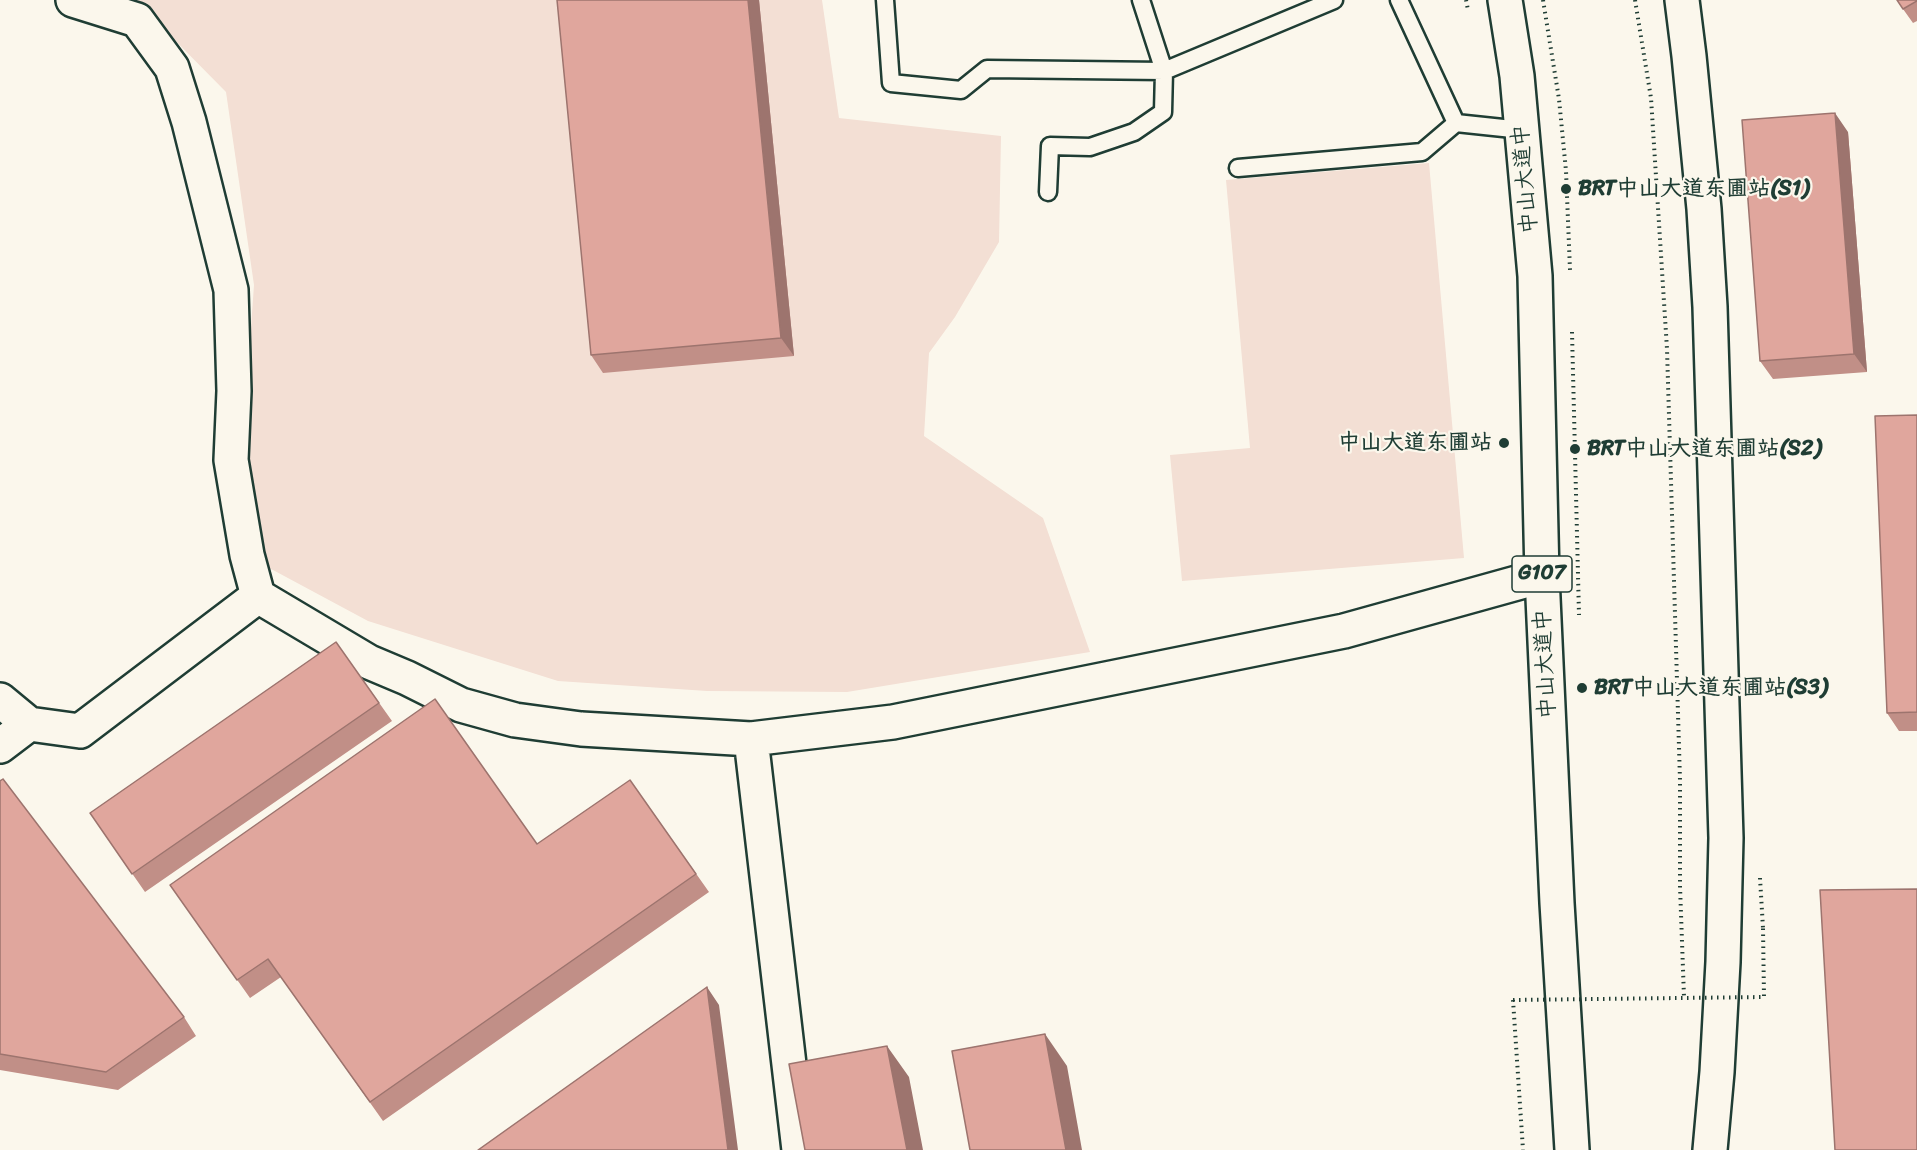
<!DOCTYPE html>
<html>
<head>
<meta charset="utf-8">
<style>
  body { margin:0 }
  canvas { display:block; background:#fbf7ec }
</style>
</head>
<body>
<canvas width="1917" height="1150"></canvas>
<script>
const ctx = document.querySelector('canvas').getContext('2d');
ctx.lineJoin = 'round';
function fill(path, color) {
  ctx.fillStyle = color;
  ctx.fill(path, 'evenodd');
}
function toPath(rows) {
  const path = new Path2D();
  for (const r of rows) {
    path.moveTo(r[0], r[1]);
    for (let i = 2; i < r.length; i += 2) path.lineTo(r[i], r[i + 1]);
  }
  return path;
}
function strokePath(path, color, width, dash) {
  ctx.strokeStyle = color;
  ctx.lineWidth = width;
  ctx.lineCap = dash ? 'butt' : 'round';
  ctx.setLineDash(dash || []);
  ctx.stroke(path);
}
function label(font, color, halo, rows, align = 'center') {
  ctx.font = font + ' Sriracha,"LXGW WenKai TC",sans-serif';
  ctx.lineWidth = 4.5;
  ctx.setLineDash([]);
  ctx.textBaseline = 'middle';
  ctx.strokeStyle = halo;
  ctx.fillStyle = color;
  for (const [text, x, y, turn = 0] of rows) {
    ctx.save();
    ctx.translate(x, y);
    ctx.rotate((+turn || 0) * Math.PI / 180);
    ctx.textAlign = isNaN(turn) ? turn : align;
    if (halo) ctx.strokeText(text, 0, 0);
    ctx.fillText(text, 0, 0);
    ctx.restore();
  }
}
const built = toPath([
  [108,0,822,0,839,118,1001,136,999,242,955,317,929,353,924,436,1043,518,1090,652,847,692,707,691,558,681,368,621,273,570,256,563,239,497,254,285,226,92,146,11],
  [1429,163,1464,558,1182,581,1170,455,1250,448,1226,180]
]);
const path = toPath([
  [1466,0,1468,10],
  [1543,0,1559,99,1566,171,1570,270],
  [1635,0,1651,98,1667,349,1680,780,1680,886,1684,997],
  [1572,332,1579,615],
  [1760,878,1763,928],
  [1513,1000,1523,1150]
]);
const service = toPath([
  [885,0,891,83,961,90,987,69,1164,71,1334,0],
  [1399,0,1456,123,1522,130],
  [1238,168,1422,152,1456,123],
  [1048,192,1050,146,1090,147,1134,132,1163,112,1164,71,1141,0]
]);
const minor = toPath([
  [73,0,137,20,172,68,189,122,231,290,234,391,231,460,247,555,258,596,369,662,407,678,461,705,515,720,581,729,751,739,893,722,1344,631,1542,576],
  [0,700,29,724,80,731,258,596],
  [751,739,799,1150],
  [0,746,29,724]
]);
const trunk = toPath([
  [1505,0,1517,76,1535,276,1542,576,1557,903,1572,1150],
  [1682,0,1689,56,1704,209,1710,307,1726,838,1723,962,1717,1072,1710,1150]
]);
const pathBridge = toPath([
  [1513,1000,1764,997,1763,928]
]);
const wall = toPath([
  [557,0,759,0,794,356,603,373,591,355],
  [1917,0,1917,21,1913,23,1903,9],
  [1848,132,1867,372,1773,379,1760,361],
  [1917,415,1917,731,1899,731,1887,713],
  [336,642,392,721,145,892,90,813],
  [630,780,709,892,383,1121,281,977,250,998,170,885,537,844],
  [0,781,184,1017,196,1036,118,1090,0,1070]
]);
const shadedWall = toPath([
  [748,0,759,0,794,356,781,338],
  [1835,113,1848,132,1867,372,1854,354],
  [707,987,719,1005,738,1150,728,1150],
  [1045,1034,1067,1066,1082,1150,1066,1150],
  [887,1046,909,1077,923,1150,907,1150]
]);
const building = toPath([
  [557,0,748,0,781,338,591,355,557,0],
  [1897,0,1917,0,1917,1,1903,9,1897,0],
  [1835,113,1854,354,1760,361,1742,120,1835,113],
  [1917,415,1917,712,1887,713,1875,416,1917,415],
  [336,642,379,703,132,874,90,813,336,642],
  [435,699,537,844,630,780,696,874,370,1102,268,959,237,980,170,885,435,699],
  [3,779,184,1017,106,1072,0,1054,0,781,3,779],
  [1917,889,1917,1150,1835,1150,1820,890,1917,889],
  [707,987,728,1150,478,1150,707,987],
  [1045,1034,1066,1150,970,1150,952,1051,1045,1034],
  [887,1046,907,1150,805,1150,789,1064,887,1046]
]);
const markers = [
  [1566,189,6,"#1f3d34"],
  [1504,443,6,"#1f3d34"],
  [1575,449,6,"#1f3d34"],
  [1582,688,6,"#1f3d34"]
];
const shields = [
  [1542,574,60]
];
const shieldNames = [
  ["G107",1542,574]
];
const streetNames = [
  ["中山大道中",1526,179,-95],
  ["中山大道中",1546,664,-93]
];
const poiNames = [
  ["BRT中山大道东圃站(S1)",1578,189],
  ["中山大道东圃站",1492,443,"right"],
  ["BRT中山大道东圃站(S2)",1587,449],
  ["BRT中山大道东圃站(S3)",1594,688]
];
fill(built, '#f3dfd4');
strokePath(service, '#1f3d34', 21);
strokePath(minor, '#1f3d34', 38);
strokePath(trunk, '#1f3d34', 38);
strokePath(path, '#1f3d34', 4, [1.5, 4.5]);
strokePath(service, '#fbf7ec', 16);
strokePath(minor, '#fbf7ec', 33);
strokePath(trunk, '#fbf7ec', 33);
strokePath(pathBridge, '#1f3d34', 4, [1.5, 4.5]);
fill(wall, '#c18f87');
fill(shadedWall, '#9d746e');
fill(building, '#e0a69d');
strokePath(building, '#9d746e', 1.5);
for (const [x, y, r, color] of markers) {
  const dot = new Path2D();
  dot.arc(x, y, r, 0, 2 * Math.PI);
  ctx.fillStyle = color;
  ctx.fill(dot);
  strokePath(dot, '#fbf7ec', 2);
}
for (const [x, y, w] of shields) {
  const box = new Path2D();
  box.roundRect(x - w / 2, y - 18, w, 36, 4.5);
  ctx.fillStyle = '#fbf7ec';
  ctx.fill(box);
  strokePath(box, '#1f3d34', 1.5);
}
label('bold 21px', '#1f3d34', null, shieldNames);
label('22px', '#1f3d34', '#fbf7ec', streetNames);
label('bold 22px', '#1f3d34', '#fbf7ec', poiNames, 'left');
</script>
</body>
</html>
